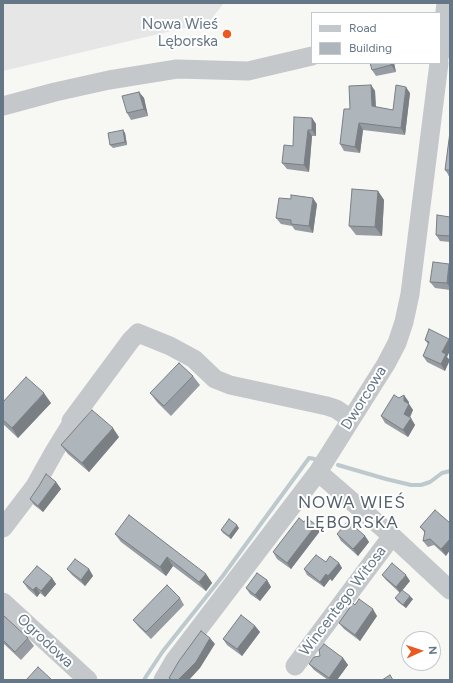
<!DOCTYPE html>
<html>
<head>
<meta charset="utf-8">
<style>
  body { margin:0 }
  #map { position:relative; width:453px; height:683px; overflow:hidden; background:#f7f7f4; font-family:Figtree,sans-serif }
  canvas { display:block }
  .frame { position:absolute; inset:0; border:4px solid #657686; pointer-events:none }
  .legend { position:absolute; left:311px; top:12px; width:130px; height:52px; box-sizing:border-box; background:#fff; border:1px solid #c1c8cf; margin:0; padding:5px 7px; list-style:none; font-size:12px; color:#657686 }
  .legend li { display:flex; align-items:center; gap:8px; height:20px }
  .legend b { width:20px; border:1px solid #c1c8cf }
  .north { position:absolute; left:401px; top:631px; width:40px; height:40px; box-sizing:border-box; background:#fff; border:1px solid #c1c8cf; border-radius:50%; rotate:87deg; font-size:11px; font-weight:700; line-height:16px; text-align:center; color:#657686 }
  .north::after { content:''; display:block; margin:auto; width:14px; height:18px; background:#eb5920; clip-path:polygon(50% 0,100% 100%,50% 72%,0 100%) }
</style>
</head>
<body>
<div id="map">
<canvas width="453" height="683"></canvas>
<div class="frame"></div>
<ul class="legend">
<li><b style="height:5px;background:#c4c8cb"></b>Road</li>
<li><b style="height:11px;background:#aeb5bb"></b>Building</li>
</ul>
<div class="north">N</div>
</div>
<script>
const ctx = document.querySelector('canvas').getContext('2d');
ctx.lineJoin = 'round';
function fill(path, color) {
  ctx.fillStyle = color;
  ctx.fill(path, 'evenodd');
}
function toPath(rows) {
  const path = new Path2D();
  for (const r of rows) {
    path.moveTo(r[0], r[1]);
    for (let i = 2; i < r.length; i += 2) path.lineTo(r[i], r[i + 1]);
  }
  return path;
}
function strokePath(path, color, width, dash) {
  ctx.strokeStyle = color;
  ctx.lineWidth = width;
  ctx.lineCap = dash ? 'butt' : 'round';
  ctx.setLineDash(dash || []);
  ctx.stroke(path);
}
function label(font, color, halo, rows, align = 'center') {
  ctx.font = font + ' Figtree,sans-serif';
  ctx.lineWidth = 4;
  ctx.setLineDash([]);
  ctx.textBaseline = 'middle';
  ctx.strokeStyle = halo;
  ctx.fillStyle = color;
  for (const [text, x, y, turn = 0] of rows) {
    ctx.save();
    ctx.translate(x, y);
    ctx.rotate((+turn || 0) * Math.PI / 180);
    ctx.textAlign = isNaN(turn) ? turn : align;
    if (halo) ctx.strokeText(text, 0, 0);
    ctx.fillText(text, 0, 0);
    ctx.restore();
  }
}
const built = toPath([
  [3,3,224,3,209,22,3,71]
]);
const stream = toPath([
  [338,465,386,479,411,485,421,485,430,482,442,473,450,471],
  [144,680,147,675,163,651,222,577,309,458,315,459]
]);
const minor = toPath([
  [440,55,446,3],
  [3,106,55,92,109,80,177,69,248,71,312,56],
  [71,421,131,340,138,333,170,346,194,359,215,379,230,385,327,406,336,409,351,419],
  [318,472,392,536,450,590],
  [3,528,35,486,54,452,70,426],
  [3,602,88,680],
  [295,666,392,536],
  [163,680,174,661,318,472,386,364,397,343,404,322,410,294,439,63]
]);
const wall = toPath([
  [370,63,394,63,396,72,376,76,372,70],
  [371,85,375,91,376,107,393,110,410,93,405,135,363,130,360,153,344,151,340,144,350,109],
  [139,92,144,98,148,116,131,120,127,113],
  [312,118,316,124,316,136,312,136,309,172,287,169,282,163],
  [123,130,125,133,127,145,113,148,110,145],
  [450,132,450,177,445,170],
  [378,191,384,200,382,236,356,235,349,226],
  [317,204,313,233,295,230,292,226,281,224,276,218],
  [450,217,450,242,440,241,436,235],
  [450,266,450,290,435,288,430,282],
  [429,329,447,357,445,371,427,362,423,356,428,344,425,340],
  [193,376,200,385,171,416,157,402,150,393],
  [399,398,409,402,408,403,413,410,410,418,415,425,408,437,385,423,381,416],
  [3,402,51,403,18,438,3,424],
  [119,437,89,472,68,454,61,445],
  [56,482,61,489,43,512,34,505,30,499],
  [435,510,446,556,434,545,428,547,423,541,425,533,420,527],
  [304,522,320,531,291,569,277,559,273,552],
  [239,528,231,539,223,533,221,530],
  [115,534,206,574,212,583,206,591,173,566,166,576,121,542],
  [337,534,365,536,369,542,358,556,341,541],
  [326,562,339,563,342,568,332,581,330,579,324,587,307,575,304,569],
  [67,569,89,569,93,576,85,586,72,575],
  [382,575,410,581,400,593,386,580],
  [52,578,56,584,45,597,40,593,37,597,28,589,23,582],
  [267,580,271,587,260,601,250,594,246,588],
  [180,598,184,605,151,639,138,626,133,620],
  [395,598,413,599,406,608,398,602],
  [355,605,377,616,360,641,344,629,339,623],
  [3,615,28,638,34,646,21,660,3,643],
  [255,626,260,632,242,656,227,645,223,639],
  [320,656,343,658,348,665,337,680,328,680,314,670,309,664]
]);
const shadedWall = toPath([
  [391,63,394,63,396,72,391,65],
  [371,85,375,91,376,113,372,106],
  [406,87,410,93,405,135,401,128],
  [139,92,144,98,148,116,144,109],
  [312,118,316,124,316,136,312,130],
  [359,123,363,130,360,153,355,147],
  [123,130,125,133,127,145,125,142],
  [308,130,312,136,309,172,304,165],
  [378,191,384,200,382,236,375,227],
  [313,198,317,204,313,233,309,226],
  [449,264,450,266,450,288,447,283],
  [449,339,450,341,450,351,447,357,450,360,445,371,441,364,442,352],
  [44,393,51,403,18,438,12,428],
  [404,395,409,402,408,405,409,404,413,410,408,420,404,414],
  [411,418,415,425,408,437,403,430],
  [113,428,119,437,89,472,82,463],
  [56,482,61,489,43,512,38,506],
  [237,525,239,528,231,539,229,536],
  [316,525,320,531,291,569,287,563],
  [365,536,369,542,358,556,353,549],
  [450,539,450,550,446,556,441,549],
  [167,557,173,566,166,576,160,567],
  [339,563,342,568,332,581,328,576],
  [89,569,93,576,85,586,81,580],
  [206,574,212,583,206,591,199,582],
  [326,574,330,579,324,587,320,582],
  [406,575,410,581,400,593,396,587],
  [52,578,56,584,45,597,41,591],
  [267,580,271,587,260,601,255,595],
  [36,587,40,593,37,597,33,590],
  [410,596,413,599,406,608,403,605],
  [373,609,377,616,360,641,355,635],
  [255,626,260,632,242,656,237,649],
  [210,638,215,644,200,668,189,680,178,680],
  [343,658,348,665,337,680,331,680,329,678]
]);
const building = toPath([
  [370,63,391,63,391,65,372,70,370,63],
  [371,85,372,106,393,110,396,85,406,87,401,128,359,123,355,147,340,144,344,109,350,109,349,86,371,85],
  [139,92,144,109,127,113,122,96,139,92],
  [294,117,312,118,312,130,308,130,304,165,282,163,284,145,293,146,294,117],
  [123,130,125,142,110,145,108,133,123,130],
  [450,132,450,176,449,176,450,170,445,170,450,132],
  [352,189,378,191,375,227,349,226,352,189],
  [291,195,313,198,309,226,291,224,291,220,276,218,279,198,291,199,291,195],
  [437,215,450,217,450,236,436,235,437,215],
  [433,262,449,264,447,283,430,282,433,262],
  [429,329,449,339,442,352,446,354,441,364,423,356,429,342,425,340,429,329],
  [179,363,193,376,164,406,150,393,179,363],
  [26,377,44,393,12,428,3,420,3,402,26,377],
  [394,395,399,398,404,395,404,401,409,404,404,414,411,418,403,430,381,416,394,395],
  [92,410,113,428,82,463,61,445,92,410],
  [46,474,56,482,38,506,30,499,39,486,46,474],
  [435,510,450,523,450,539,441,549,430,539,423,541,425,531,420,527,435,510],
  [129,515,206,574,199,582,167,557,160,567,115,534,129,515],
  [299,518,304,522,307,518,316,525,287,563,273,552,299,518],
  [229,519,237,525,229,536,221,530,229,519],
  [348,521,365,536,353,549,337,534,348,521],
  [316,555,326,562,330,556,339,563,328,576,326,574,320,582,304,569,316,555],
  [75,559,89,569,81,580,67,569,75,559],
  [392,563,406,575,396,587,382,575,392,563],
  [37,566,52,578,41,591,36,587,33,590,23,582,37,566],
  [257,573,267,580,255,595,246,588,257,573],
  [167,585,180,598,146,632,133,620,167,585],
  [402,590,410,596,403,605,395,598,402,590],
  [359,599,373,609,355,635,339,623,353,603,355,605,359,599],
  [3,615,28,638,15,652,3,640,3,615],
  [241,615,255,626,237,649,223,639,241,615],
  [201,631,210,638,196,662,178,680,172,680,169,678,179,661,201,631],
  [324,644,343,658,329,678,309,664,314,657,320,656,319,650,324,644],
  [38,667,52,680,26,680,38,667],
  [390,675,393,680,382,680,390,675]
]);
const markers = [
  [227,34,5,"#eb5920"]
];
const poiNames = [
  ["Nowa Wieś",218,25],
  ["Lęborska",218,42]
];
const streetNames = [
  ["Dworcowa",364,398,-58],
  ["Wincentego Witosa",343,601,-53],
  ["Ogrodowa",45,641,43]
];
const quarterNames = [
  ["NOWA WIEŚ",352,503],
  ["LĘBORSKA",352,523]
];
fill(built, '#e5e6e5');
strokePath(stream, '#bec9ce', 4);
strokePath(minor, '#c4c8cb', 19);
fill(wall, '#969ca1');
fill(shadedWall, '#7a7f83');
fill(building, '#aeb5bb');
strokePath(building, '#7a7f83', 1);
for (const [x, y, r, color] of markers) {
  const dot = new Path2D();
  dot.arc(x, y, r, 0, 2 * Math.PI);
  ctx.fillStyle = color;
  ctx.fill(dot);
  strokePath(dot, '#fff', 1.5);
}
label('15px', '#657686', '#fff', poiNames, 'right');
label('15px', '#657686', '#fff', streetNames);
ctx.letterSpacing = '1px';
label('17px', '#535f6b', '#fff', quarterNames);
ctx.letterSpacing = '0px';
</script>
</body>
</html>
